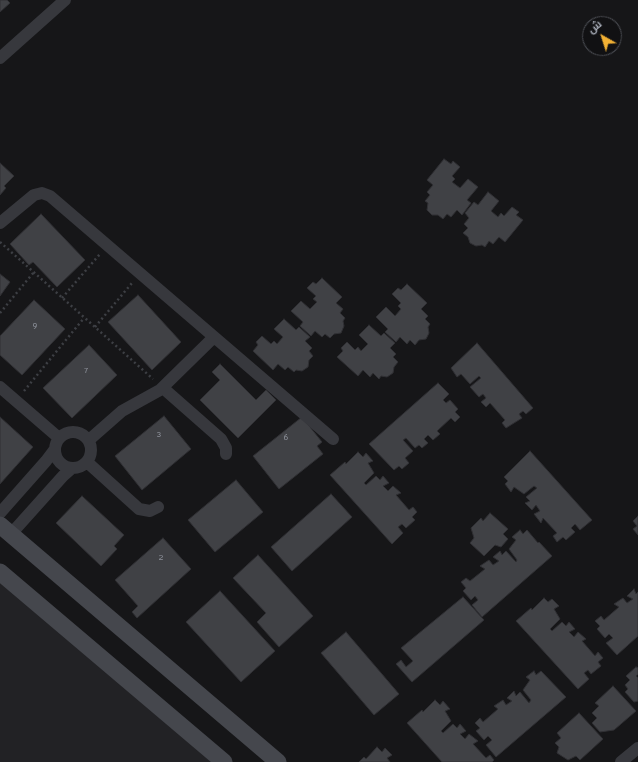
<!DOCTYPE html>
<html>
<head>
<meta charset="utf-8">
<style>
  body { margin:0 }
  #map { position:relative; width:638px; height:762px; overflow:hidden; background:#161618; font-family:Overpass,Cairo,sans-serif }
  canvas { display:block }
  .north { position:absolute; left:582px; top:16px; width:40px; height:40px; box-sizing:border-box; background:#111113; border:1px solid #4d4f55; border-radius:50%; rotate:321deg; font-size:11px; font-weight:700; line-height:16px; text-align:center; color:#a8adb8 }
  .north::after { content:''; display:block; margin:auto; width:14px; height:18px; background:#f2b134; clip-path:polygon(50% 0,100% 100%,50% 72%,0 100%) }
</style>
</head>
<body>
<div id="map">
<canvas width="638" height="762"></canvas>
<div class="north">ش</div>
</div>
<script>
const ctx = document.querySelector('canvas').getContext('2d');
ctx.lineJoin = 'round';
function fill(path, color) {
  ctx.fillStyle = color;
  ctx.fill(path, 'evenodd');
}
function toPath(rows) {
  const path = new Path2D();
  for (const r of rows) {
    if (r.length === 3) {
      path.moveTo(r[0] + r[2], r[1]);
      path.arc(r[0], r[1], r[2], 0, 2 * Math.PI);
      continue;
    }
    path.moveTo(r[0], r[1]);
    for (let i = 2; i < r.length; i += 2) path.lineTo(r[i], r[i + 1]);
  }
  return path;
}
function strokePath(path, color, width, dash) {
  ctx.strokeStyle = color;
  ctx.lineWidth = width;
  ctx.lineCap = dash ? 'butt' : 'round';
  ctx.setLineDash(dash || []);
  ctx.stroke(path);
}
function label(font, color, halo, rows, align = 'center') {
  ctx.font = font + ' Overpass,sans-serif';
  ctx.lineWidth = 3;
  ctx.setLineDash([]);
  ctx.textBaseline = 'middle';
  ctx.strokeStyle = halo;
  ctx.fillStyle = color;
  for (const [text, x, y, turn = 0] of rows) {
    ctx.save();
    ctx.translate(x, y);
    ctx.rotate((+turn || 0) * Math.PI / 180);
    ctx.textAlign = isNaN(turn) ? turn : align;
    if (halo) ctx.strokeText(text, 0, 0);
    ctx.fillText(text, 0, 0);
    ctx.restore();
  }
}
const built = toPath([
  [0,582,212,762,0,762]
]);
const building = toPath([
  [0,0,7,0,10,3,0,12,0,0],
  [444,159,451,164,453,161,460,167,452,176,455,179,452,182,460,188,468,179,478,187,467,200,471,203,462,215,457,210,451,217,447,214,443,219,438,215,432,215,427,210,428,203,425,201,430,195,427,192,433,185,427,180,444,159],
  [0,163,14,176,4,186,6,188,0,195,0,163],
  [488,192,499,201,491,211,498,217,501,213,504,216,512,207,519,212,516,215,523,220,505,242,499,237,493,244,489,241,485,247,482,245,476,246,470,243,468,237,463,233,468,228,464,224,469,218,465,213,474,202,478,205,488,192],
  [41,214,85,260,57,287,33,262,29,265,10,244,41,214],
  [0,274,10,282,0,296,0,274],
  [322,278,342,297,336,303,343,309,340,313,345,318,343,321,344,326,341,333,334,334,330,338,325,334,322,337,315,331,311,336,300,326,303,322,291,311,301,301,310,309,317,302,313,299,316,296,307,288,313,282,316,284,322,278],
  [407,284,427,303,421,309,428,316,425,319,430,324,428,327,429,333,426,339,419,340,415,345,410,340,407,344,400,337,396,342,385,332,388,329,376,317,386,307,395,316,401,309,398,306,401,303,392,294,398,288,401,290,407,284],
  [138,295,181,342,152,370,108,322,138,295],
  [34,300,65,329,22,375,0,355,0,336,34,300],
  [284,319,296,330,299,327,310,337,305,341,312,348,309,351,313,356,309,360,308,367,302,371,296,370,294,372,288,367,285,370,278,364,273,370,253,351,258,345,256,342,262,336,271,344,274,341,277,344,283,337,274,329,284,319],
  [369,325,381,336,384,333,395,343,390,348,396,354,393,357,398,362,394,367,393,373,387,377,381,376,379,379,373,373,370,377,363,370,358,376,337,357,343,351,341,348,347,342,355,350,358,347,361,351,368,344,359,335,369,325],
  [477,343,533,408,526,414,523,411,519,414,522,418,506,428,502,423,505,420,490,403,486,407,481,402,486,398,483,394,479,397,470,387,481,378,479,376,470,384,461,374,457,377,451,368,477,343],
  [89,345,117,375,72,418,43,388,89,345],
  [220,364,256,400,266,390,276,400,238,438,200,400,220,380,212,372,220,364],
  [438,383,449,394,443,400,446,403,450,400,458,409,455,412,460,417,455,422,451,418,437,431,440,434,433,440,428,435,424,439,428,443,422,448,419,445,415,448,406,438,403,440,413,451,405,458,409,463,402,469,399,466,394,470,369,444,438,383],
  [164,416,191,449,142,490,115,456,164,416],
  [0,417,33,447,0,484,0,417],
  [302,417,322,442,317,446,323,454,279,489,253,456,302,417],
  [530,451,592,520,580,530,575,524,571,528,575,532,566,540,563,537,557,542,553,536,557,533,543,518,541,523,534,514,540,511,536,505,532,510,525,503,530,501,526,497,537,488,534,486,524,494,514,487,511,492,505,484,508,481,504,477,530,451],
  [358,452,363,457,366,453,373,461,368,463,374,473,364,483,366,485,376,476,380,480,383,476,389,483,383,486,388,491,393,486,401,493,396,495,409,510,413,507,417,512,412,517,415,520,406,528,402,524,398,527,403,533,392,544,330,475,345,462,346,464,358,452],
  [236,480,263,512,215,552,188,520,236,480],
  [331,494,352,517,292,571,271,547,331,494],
  [82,496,124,535,114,546,117,549,101,566,56,523,82,496],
  [490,513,508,529,503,534,508,539,501,547,495,545,484,556,470,543,474,538,471,528,481,518,483,521,490,513],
  [638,516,638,535,633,529,637,526,633,521,638,516],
  [520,530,523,534,527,530,538,543,539,542,552,556,482,617,472,605,478,600,475,596,471,600,463,591,466,588,461,582,466,578,470,581,485,569,480,566,489,560,493,565,499,561,493,557,500,551,502,555,506,551,516,562,517,560,509,549,516,540,512,537,520,530],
  [163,538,191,569,137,618,132,612,138,606,115,580,163,538],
  [258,555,313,616,279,647,257,622,266,613,233,578,258,555],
  [634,589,636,594,638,592,638,636,617,655,606,643,613,638,609,634,605,638,597,629,600,626,595,621,601,616,604,620,619,607,614,604,623,598,627,603,633,599,627,596,634,589],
  [220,591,275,651,241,682,186,622,220,591],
  [463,597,484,620,412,682,396,664,401,660,406,667,413,661,401,648,463,597],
  [544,598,548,602,552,599,559,606,554,609,560,619,550,629,552,631,562,622,566,626,569,622,575,629,569,632,574,637,578,632,586,639,582,641,595,656,598,652,603,658,598,662,601,666,591,674,588,670,584,673,589,679,578,689,516,621,531,608,532,610,544,598],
  [346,632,399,694,374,715,321,653,346,632],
  [636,667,638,668,638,674,636,676,638,678,638,701,634,702,625,692,628,689,625,685,630,680,626,676,636,667],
  [534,671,536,675,541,671,566,697,496,757,486,745,492,740,488,736,484,740,476,731,480,728,475,723,480,718,483,722,498,709,494,706,503,700,506,705,512,701,507,698,514,691,516,696,520,692,529,703,531,700,523,690,530,680,526,677,534,671],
  [613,686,636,711,614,730,600,732,592,723,597,718,592,713,599,706,595,703,613,686],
  [435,700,440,705,443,701,450,709,445,711,451,721,441,731,443,733,453,724,457,728,460,724,466,731,460,734,465,739,469,734,478,741,473,744,486,758,490,755,494,760,492,762,442,762,407,723,422,710,423,712,435,700],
  [579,713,603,739,580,760,576,756,568,760,557,753,559,747,555,743,561,738,557,733,579,713],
  [377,747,382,752,385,748,392,755,387,758,390,762,359,762,364,757,366,759,377,747]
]);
const path = toPath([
  [0,242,153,379],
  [62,298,100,254],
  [0,313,34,272],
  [95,327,132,283],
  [24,391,84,318]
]);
const street = toPath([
  [0,58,65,0],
  [0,223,34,195,42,193,50,196,333,439],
  [0,387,59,438],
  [163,388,221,439,226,448,226,454],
  [73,450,18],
  [89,440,122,411,160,390,214,337],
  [87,462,139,509,150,511,158,507],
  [0,513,46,461,55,449],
  [11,534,63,476,72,468],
  [621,762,638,748]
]);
const secondary = toPath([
  [0,525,278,762],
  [0,572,224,762]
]);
const numberNames = [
  ["9",35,326],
  ["7",86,371],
  ["3",159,435],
  ["6",286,438],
  ["2",161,558]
];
fill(built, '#222225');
fill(building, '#404145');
strokePath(building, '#303034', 1);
strokePath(path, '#3d3f44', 2.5, [2, 3]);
strokePath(street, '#37383d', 12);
strokePath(secondary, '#45474d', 17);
label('8px', '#8e929b', null, numberNames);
</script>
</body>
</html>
